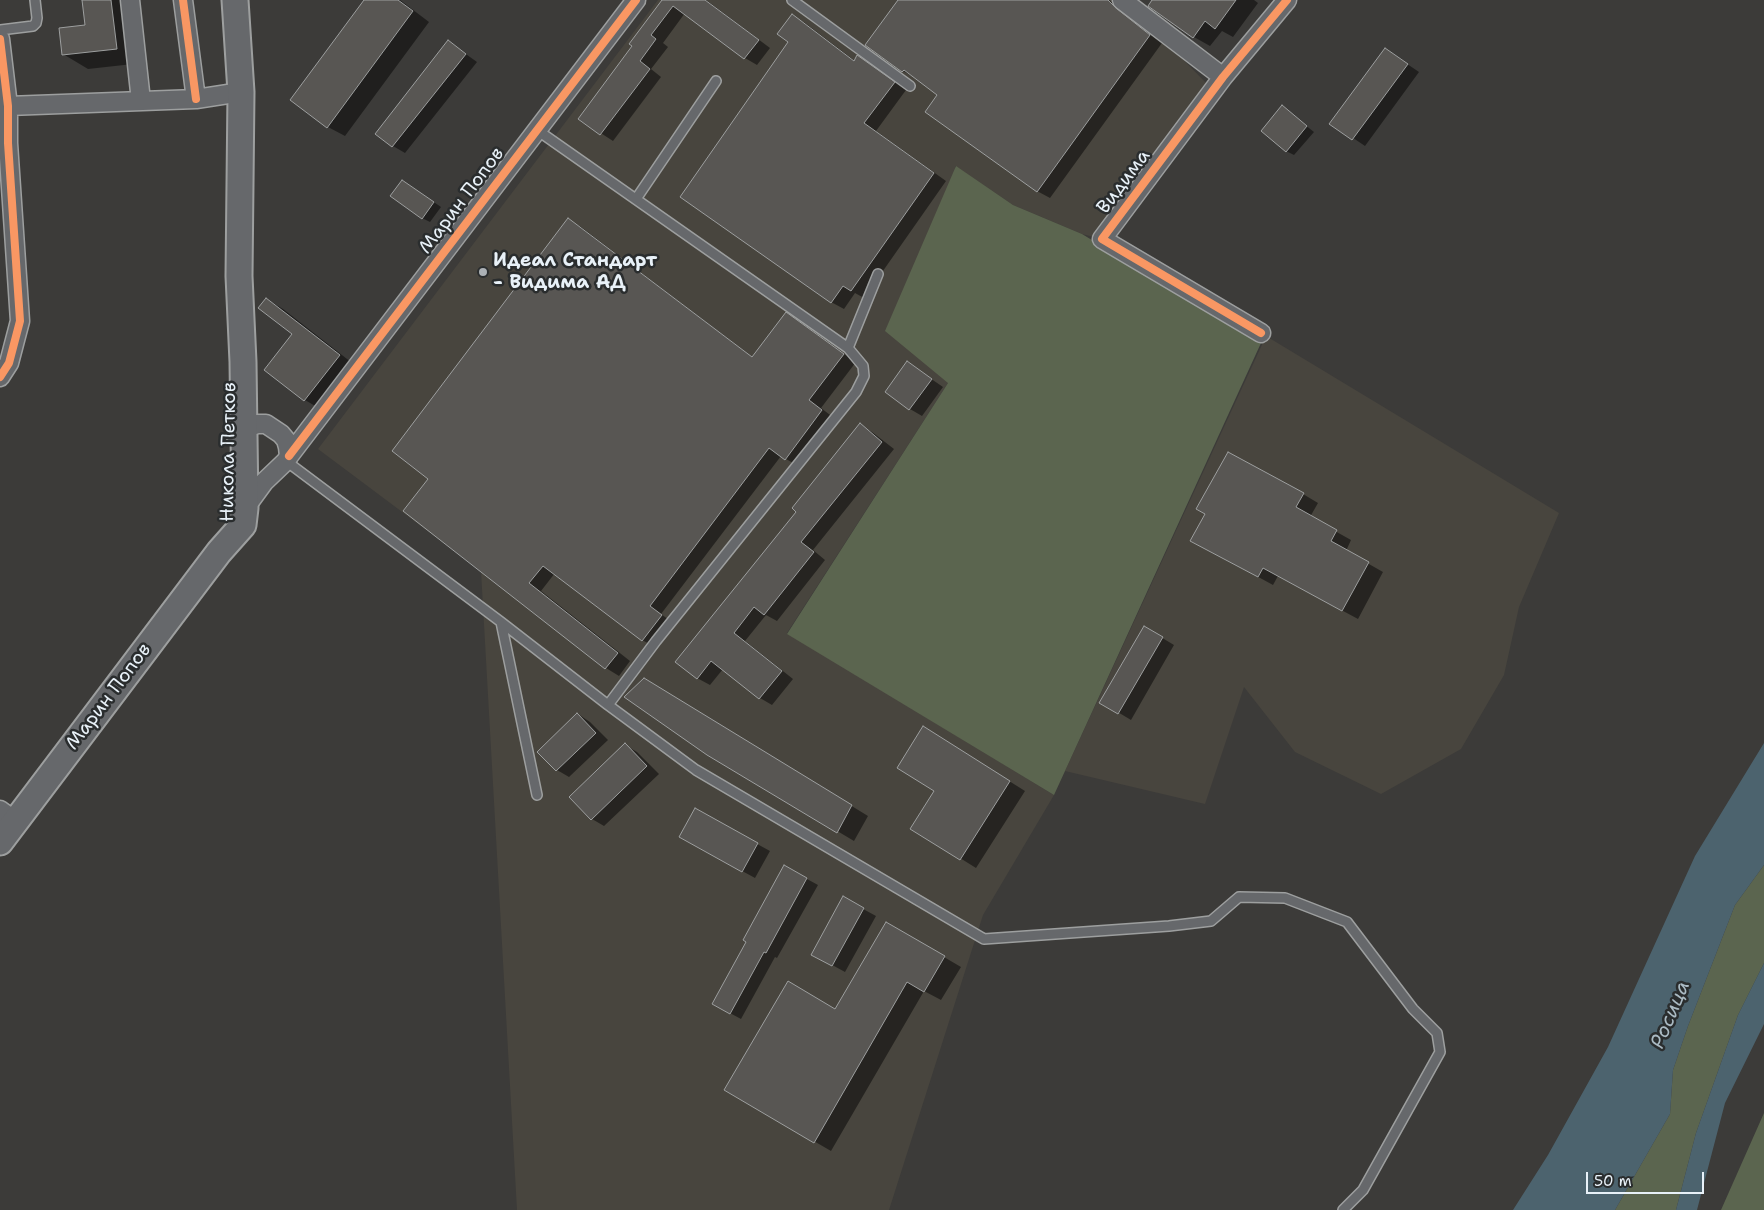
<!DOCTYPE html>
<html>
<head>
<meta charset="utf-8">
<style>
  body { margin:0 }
  #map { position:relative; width:1764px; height:1210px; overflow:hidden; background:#3c3b39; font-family:"Shantell Sans",sans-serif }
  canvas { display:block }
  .scale { position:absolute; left:1586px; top:1172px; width:118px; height:22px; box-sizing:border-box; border:2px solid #e8f1f8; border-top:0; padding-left:6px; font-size:15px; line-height:18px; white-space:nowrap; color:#e8f1f8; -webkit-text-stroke:4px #2a2d2e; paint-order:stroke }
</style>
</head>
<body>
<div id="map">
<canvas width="1764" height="1210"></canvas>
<div class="scale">50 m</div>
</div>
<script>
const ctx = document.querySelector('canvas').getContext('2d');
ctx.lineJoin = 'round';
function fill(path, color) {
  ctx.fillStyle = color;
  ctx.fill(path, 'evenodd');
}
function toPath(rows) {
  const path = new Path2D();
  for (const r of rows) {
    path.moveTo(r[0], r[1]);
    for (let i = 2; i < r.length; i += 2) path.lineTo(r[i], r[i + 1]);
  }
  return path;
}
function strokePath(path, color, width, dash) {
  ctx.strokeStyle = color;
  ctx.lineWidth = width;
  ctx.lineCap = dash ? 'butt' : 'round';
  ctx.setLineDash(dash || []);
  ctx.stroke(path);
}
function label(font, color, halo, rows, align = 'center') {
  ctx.font = font + ' "Shantell Sans",sans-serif';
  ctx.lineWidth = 5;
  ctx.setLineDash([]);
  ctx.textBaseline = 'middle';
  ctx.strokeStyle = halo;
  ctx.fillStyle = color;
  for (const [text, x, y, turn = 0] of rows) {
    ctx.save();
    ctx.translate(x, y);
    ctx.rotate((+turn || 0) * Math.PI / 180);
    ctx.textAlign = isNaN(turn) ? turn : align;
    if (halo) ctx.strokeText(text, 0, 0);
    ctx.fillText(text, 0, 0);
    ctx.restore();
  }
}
const built = toPath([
  [658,0,1116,0,1154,30,1213,90,1102,239,1082,234,1013,205,955,166,948,383,787,633,1054,795,983,915,889,1210,517,1210,481,571,318,449],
  [1266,336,1559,513,1519,607,1504,675,1461,749,1381,794,1295,752,1244,687,1205,804,1065,771]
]);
const green = toPath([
  [956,166,1013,205,1082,234,1261,343,1054,795,787,634,948,383,885,331],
  [1764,865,1764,963,1738,1015,1696,1133,1676,1210,1615,1210,1670,1114,1673,1070,1688,1026,1735,905],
  [1764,1113,1764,1210,1721,1210]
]);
const water = toPath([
  [1764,743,1764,865,1735,905,1688,1026,1673,1070,1670,1114,1615,1210,1513,1210,1548,1155,1608,1047,1695,856],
  [1764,963,1764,1024,1725,1103,1697,1210,1676,1210,1696,1133,1738,1015]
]);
const shadow = toPath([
  [83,0,134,0,142,63,88,69,63,54,86,26],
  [366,0,400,0,429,22,345,136,328,127],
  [664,0,706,0,770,48,757,65,745,58,685,13,663,43,668,47,651,69,661,77,613,141,579,119,633,45],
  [899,0,1109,0,1162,43,1050,198,1037,191,939,94,916,78,903,71,866,45],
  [1154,0,1254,0,1258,3,1233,37,1222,31,1210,46,1194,37],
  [792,16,805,23,855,61,858,57,870,64,906,90,876,131,946,181,864,298,855,293,844,309,831,302,790,42],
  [449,42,477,62,405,153,393,146],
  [1385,49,1419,72,1365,146,1331,123],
  [1282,107,1314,132,1294,155,1286,151],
  [403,181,441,207,430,222,422,218],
  [568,220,581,227,753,358,786,314,856,362,821,408,834,418,798,466,781,456,661,614,673,623,655,647,642,640,555,573,541,591,630,661,619,676,606,668,405,510,430,479],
  [266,299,283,309,356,366,322,410,305,400,266,370,293,334],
  [908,363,943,387,922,416,910,409],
  [860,425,872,432,894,449,813,550,825,560,777,621,766,615,745,641,793,679,772,705,760,698,723,669,710,685,697,678,798,512],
  [1303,494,1318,503,1310,517,1351,540,1346,551,1383,572,1358,619,1278,576,1273,585,1207,549],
  [1144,627,1174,645,1131,720,1101,702],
  [661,689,868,816,854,841,708,754],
  [578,714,590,722,608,740,569,777,557,770],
  [939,737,1025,791,976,868,912,828,936,791],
  [625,745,637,752,659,774,604,826,592,819],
  [695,810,770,851,755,878,680,837],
  [785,867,818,885,777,958,775,957,741,1019,713,1004,747,942],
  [843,898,876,916,845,972,812,954],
  [886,923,961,967,941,1000,924,991,831,1151,726,1090,835,1010]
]);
const building = toPath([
  [82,0,111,0,117,49,62,55,59,28,85,25,82,0],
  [364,0,398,0,413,11,327,128,290,100,364,0],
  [662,0,705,0,759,40,744,59,673,6,651,35,656,39,640,61,650,69,600,135,578,119,632,46,629,44,662,0],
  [898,0,1108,0,1116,8,1150,35,1037,192,925,112,937,95,904,70,902,72,865,45,898,0],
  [1152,0,1236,0,1215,29,1205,21,1193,38,1148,6,1152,0],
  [792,14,854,61,857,55,895,82,864,123,934,173,851,291,843,286,831,303,680,197,788,42,777,34,792,14],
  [448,40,466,54,392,147,375,134,448,40],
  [1385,48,1408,64,1352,140,1329,124,1385,48],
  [1282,105,1307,126,1286,152,1261,131,1282,105],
  [402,180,434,202,422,219,390,196,402,180],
  [568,218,752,357,786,312,844,354,809,400,822,410,785,460,769,448,650,606,662,615,642,641,543,566,529,583,618,653,605,669,403,511,428,479,392,451,568,218],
  [266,298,340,355,304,401,264,370,292,334,258,308,266,298],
  [907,361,932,379,909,410,885,392,907,361],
  [860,423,882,442,801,542,814,552,764,615,754,607,734,633,782,671,759,699,711,661,697,679,675,662,796,512,792,508,860,423],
  [1228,452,1304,493,1296,507,1337,530,1331,541,1369,562,1342,611,1263,568,1258,577,1190,541,1205,514,1196,509,1228,452],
  [1144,626,1163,637,1118,714,1099,703,1144,626],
  [644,678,852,805,837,833,707,755,624,697,644,678],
  [577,713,596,733,556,771,537,752,577,713],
  [923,726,1010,781,960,860,910,829,934,791,897,768,923,726],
  [625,743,647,766,591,820,569,797,625,743],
  [695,808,758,843,742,872,679,837,695,808],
  [784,865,807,878,766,953,764,952,730,1014,712,1004,746,942,743,940,784,865],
  [843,896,864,908,832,966,811,955,843,896],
  [886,922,945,956,924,992,907,982,814,1143,724,1090,788,981,835,1009,886,922]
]);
const lane = toPath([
  [792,0,910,86],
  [0,30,33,26,36,23,37,18,35,0],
  [537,130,848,348,863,366,864,376,856,392,656,641,608,705],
  [636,199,716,81],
  [848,348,878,274],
  [286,461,501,622,608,705,696,770,984,939,1169,926,1211,921,1239,897,1285,898,1347,922,1413,1009,1437,1033,1440,1052,1363,1190,1343,1210],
  [501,622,537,795]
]);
const street = toPath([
  [130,0,141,101],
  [183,0,196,99],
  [1122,0,1223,77],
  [0,39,8,106,8,143,20,321,9,363,0,377],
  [8,106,196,99,241,92],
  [1261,333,1102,239,1223,77,1287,0],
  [236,436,244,429,257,424,266,424,281,434,286,440,288,447,289,456,286,461,264,482,245,508],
  [289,456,636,0],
  [0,810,15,821]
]);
const secondary = toPath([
  [0,842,219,552,243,525,245,508,243,362,239,276,241,92,235,0]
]);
const cycleway = toPath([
  [183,0,196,99],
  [0,39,8,106,8,143,20,321,9,363,0,377],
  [1261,333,1102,239,1223,77,1287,0],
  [289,456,636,0]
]);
const markers = [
  [483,272,5,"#acb1b5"]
];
const streetNames = [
  ["Видима",1124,182,-53],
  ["Марин Попов",462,201,-53],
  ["Никола Петков",229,452,-89],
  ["Марин Попов",109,697,-53]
];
const poiNames = [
  ["Идеал Стандарт",493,261],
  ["- Видима АД",493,283]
];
const waterNames = [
  ["Росица",1671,1015,-67]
];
fill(built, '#48453e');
fill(green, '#5b654f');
fill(water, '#4c636e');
fill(shadow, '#0007');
fill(building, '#585653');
strokePath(building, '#9d9f9f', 1);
strokePath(lane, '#9d9f9f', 12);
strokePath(street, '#9d9f9f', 21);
strokePath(secondary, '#9d9f9f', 29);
strokePath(lane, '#66686b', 9);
strokePath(street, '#66686b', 18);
strokePath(secondary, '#66686b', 25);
strokePath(cycleway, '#f99763', 8);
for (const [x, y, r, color] of markers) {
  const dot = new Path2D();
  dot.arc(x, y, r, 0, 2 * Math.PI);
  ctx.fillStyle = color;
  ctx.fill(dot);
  strokePath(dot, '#2a2d2e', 2);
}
label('19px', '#e8f1f8', '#2a2d2e', streetNames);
label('bold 19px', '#e8f1f8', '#2a2d2e', poiNames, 'left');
label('italic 20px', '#aabac3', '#2a2d2e', waterNames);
</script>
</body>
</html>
